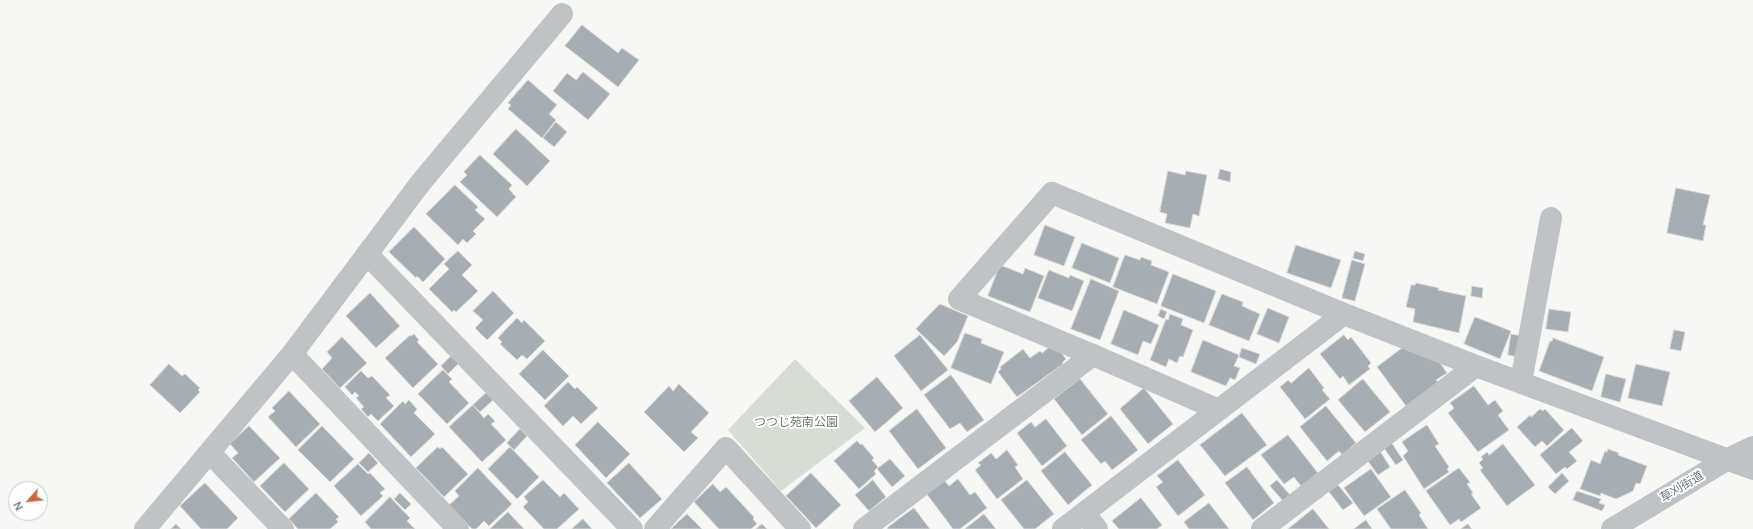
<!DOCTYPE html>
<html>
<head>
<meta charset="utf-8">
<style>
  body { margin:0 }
  #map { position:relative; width:1753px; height:529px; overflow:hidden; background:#f7f8f5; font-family:Manrope,sans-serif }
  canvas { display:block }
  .north { position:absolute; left:8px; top:481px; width:40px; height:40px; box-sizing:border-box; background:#fff; border:1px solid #c3c9cd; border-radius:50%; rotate:243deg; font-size:11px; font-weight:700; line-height:16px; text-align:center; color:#6a7783 }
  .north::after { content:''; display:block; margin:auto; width:14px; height:18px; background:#cf663e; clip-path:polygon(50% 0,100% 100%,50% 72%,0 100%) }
</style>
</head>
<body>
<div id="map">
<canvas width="1753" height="529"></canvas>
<div class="north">N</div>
</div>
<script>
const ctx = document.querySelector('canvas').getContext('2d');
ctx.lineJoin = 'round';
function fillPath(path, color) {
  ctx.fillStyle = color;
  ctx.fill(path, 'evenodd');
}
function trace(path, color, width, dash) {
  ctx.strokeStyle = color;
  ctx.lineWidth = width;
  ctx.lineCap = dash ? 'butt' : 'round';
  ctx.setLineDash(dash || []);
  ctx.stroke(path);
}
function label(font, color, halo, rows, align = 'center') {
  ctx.font = font + ' Manrope,"Noto Sans JP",sans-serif';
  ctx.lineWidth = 4;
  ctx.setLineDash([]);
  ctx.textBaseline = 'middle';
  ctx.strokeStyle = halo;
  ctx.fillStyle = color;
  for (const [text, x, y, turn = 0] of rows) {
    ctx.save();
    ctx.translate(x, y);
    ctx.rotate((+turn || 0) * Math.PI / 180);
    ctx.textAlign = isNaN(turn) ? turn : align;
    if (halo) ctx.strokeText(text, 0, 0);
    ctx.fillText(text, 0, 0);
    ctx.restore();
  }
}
const green = new Path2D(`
  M 795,359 L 865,428 L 781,491 L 728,430 Z`);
const building = new Path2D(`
  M 582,25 L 618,53 L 622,48 L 639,60 L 618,87 L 565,46 Z
  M 583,72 L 610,94 L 588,120 L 553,91 L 567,73 L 576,80 Z
  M 528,80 L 557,105 L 549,114 L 556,120 L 542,138 L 508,109 L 511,105 L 508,103 Z
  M 556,122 L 567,132 L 554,147 L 543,138 Z
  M 516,129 L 550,161 L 527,186 L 493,154 Z
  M 480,155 L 512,185 L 509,189 L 516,197 L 497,217 L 460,182 L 467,175 L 464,172 Z
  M 1220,169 L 1231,172 L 1230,182 L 1218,179 Z
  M 1168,171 L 1185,175 L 1186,171 L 1207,175 L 1199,216 L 1193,214 L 1190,228 L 1165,223 L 1167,214 L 1160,212 Z
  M 455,185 L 478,207 L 475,210 L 485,219 L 473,231 L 476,234 L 467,243 L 463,239 L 458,245 L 426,214 Z
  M 1676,188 L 1710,195 L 1703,225 L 1706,225 L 1703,241 L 1667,233 Z
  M 1045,225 L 1075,237 L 1064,266 L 1034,255 Z
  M 414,227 L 445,259 L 423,282 L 417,276 L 416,278 L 389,252 Z
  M 1082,243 L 1119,258 L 1110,283 L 1072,268 Z
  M 1296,245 L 1341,260 L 1331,288 L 1287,273 Z
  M 458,251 L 472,265 L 462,275 L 478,291 L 456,312 L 454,310 L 452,312 L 429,289 L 449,269 L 444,264 Z
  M 1355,251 L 1365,254 L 1363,261 L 1353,258 Z
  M 1125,255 L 1140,260 L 1141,257 L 1152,261 L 1151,265 L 1169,272 L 1157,304 L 1113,287 Z
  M 1352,260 L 1365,264 L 1355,301 L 1342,298 Z
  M 1000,265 L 1023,274 L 1025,268 L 1044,276 L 1030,312 L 988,296 Z
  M 1049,270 L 1069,278 L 1070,275 L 1084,281 L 1072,311 L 1038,298 Z
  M 1173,274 L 1216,291 L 1204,323 L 1161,306 Z
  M 1091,279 L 1119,291 L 1100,340 L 1071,329 Z
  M 1416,283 L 1439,288 L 1438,290 L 1466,296 L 1459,333 L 1413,322 L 1415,309 L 1406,307 L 1411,285 L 1415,285 Z
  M 1472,286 L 1483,288 L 1482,298 L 1471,296 Z
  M 493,291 L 514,313 L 487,340 L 475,328 L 483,320 L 473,311 Z
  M 370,293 L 400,326 L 376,348 L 346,316 Z
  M 1222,294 L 1243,302 L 1242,306 L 1260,314 L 1249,341 L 1209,325 Z
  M 940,304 L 968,316 L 957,342 L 944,356 L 916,329 Z
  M 1268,308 L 1289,317 L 1279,343 L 1257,334 Z
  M 1161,309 L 1167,312 L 1164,319 L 1158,316 Z
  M 1549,309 L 1571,312 L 1568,332 L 1546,329 Z
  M 1124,310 L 1159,325 L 1151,344 L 1143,341 L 1138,355 L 1111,344 Z
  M 1170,314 L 1183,319 L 1181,325 L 1193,330 L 1183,357 L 1180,356 L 1177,363 L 1169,359 L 1166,367 L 1150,360 L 1166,319 L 1168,320 Z
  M 1475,317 L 1511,331 L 1500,359 L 1464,344 Z
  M 517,318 L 522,323 L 524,320 L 545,341 L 527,359 L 522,355 L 517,360 L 500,344 L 502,342 L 498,338 Z
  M 1674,330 L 1685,332 L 1681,351 L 1670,349 Z
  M 965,333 L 982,339 L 981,343 L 1004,352 L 991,384 L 951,368 Z
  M 414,334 L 419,340 L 417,342 L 438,364 L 413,388 L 385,358 L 410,335 L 411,336 Z
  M 1511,334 L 1522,336 L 1518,357 L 1508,355 Z
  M 920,335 L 948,370 L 921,391 L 894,356 Z
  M 1344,335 L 1348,340 L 1351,337 L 1371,363 L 1368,366 L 1370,369 L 1349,385 L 1343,376 L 1340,379 L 1320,354 Z
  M 342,337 L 367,363 L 340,388 L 322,369 L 332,358 L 327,352 Z
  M 1553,338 L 1604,357 L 1592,391 L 1539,371 L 1550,341 L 1552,341 Z
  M 1203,340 L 1239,355 L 1234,366 L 1240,368 L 1235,380 L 1230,378 L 1226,386 L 1191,372 Z
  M 1054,343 L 1066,359 L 1062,363 L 1063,364 L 1017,397 L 998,372 L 1001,369 L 1000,367 L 1023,349 L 1030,358 L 1040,351 L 1042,353 Z
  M 1405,346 L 1440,363 L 1447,373 L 1436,380 L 1438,382 L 1406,406 L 1377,367 Z
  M 1242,348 L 1260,354 L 1256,364 L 1239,357 Z
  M 543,350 L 569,376 L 545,400 L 519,374 Z
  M 452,355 L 459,363 L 448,374 L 441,366 Z
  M 169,364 L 182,376 L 185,374 L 200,388 L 198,390 L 200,392 L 180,413 L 150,385 Z
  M 1636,364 L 1670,372 L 1662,406 L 1628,398 Z
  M 1309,368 L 1324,388 L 1322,390 L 1330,399 L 1305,419 L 1280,387 L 1288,380 L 1291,383 Z
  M 443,370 L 452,379 L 449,382 L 469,403 L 447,424 L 418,394 Z
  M 361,371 L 368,378 L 372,376 L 390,395 L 386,398 L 394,406 L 378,421 L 371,414 L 368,417 L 361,409 L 364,407 L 356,398 L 359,396 L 355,392 L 352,395 L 345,387 Z
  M 1606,374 L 1626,379 L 1620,402 L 1601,397 Z
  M 951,375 L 984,420 L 967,432 L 960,423 L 950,429 L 924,395 Z
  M 877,377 L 903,408 L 875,432 L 849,401 Z
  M 1080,379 L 1108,414 L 1082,435 L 1054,399 Z
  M 1363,379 L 1390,412 L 1365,432 L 1338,400 Z
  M 568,382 L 575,389 L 577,387 L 598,408 L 581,424 L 573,416 L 563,426 L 544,406 Z
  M 679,384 L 709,413 L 691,432 L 698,438 L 684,452 L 644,412 L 669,386 L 673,391 Z
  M 1474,386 L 1488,405 L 1495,400 L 1503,411 L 1498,415 L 1509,430 L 1478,452 L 1448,413 L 1454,408 L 1450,403 Z
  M 1144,388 L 1173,424 L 1148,444 L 1120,409 Z
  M 289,391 L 320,424 L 296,447 L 268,417 L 275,411 L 272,408 Z
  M 486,393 L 493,400 L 480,412 L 473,405 Z
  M 409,400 L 417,409 L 414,413 L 435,434 L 411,457 L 380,424 L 403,401 L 405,404 Z
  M 473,405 L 484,418 L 488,414 L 495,421 L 491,424 L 506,440 L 482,462 L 449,427 Z
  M 1326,406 L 1356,443 L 1342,455 L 1339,451 L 1327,461 L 1300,427 Z
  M 917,409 L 946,448 L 918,469 L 889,431 Z
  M 1540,409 L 1543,411 L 1545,409 L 1564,430 L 1547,446 L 1542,441 L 1535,447 L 1517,427 L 1530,415 L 1531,417 Z
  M 1242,413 L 1267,445 L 1225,476 L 1200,445 Z
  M 1111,416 L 1138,450 L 1112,470 L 1105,461 L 1101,464 L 1081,440 Z
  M 1046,419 L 1067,446 L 1042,466 L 1017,433 L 1031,422 L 1035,427 Z
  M 598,422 L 630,454 L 606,478 L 575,445 Z
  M 1427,425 L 1439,444 L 1435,446 L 1449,467 L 1447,469 L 1449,472 L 1424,489 L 1403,456 L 1408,451 L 1402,442 Z
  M 249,426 L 280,458 L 254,482 L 232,458 L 238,453 L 230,444 Z
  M 322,426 L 354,459 L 330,482 L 298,450 Z
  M 1572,428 L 1583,441 L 1569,452 L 1577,461 L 1567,469 L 1565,467 L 1556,474 L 1540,455 Z
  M 520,429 L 527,436 L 514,450 L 507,443 Z
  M 1288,435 L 1318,473 L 1301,486 L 1294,477 L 1284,484 L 1261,455 Z
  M 857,441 L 861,445 L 862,444 L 874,458 L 872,460 L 878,467 L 874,471 L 876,474 L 859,489 L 834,461 Z
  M 1391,442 L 1403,460 L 1396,465 L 1383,447 Z
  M 1503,444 L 1535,485 L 1507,506 L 1480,470 L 1483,468 L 1479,463 L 1483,459 L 1481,457 L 1487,452 L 1489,455 Z
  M 438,447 L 440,449 L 442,447 L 468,474 L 444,497 L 416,468 Z
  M 510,447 L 539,477 L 517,499 L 488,469 Z
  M 1608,449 L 1619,453 L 1618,455 L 1647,466 L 1640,484 L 1636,483 L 1633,491 L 1616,499 L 1601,493 L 1600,496 L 1580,489 L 1591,460 L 1600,464 L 1605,451 L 1607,452 Z
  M 1007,450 L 1018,465 L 1015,467 L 1023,479 L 997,499 L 975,470 L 981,465 L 978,463 L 991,453 L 996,459 Z
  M 1380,451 L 1390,467 L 1378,475 L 1367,460 Z
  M 1065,452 L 1092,485 L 1068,505 L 1041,471 Z
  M 369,453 L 378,463 L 368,472 L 359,463 Z
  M 890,459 L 905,476 L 892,487 L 877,469 Z
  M 1178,460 L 1205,495 L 1178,516 L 1156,487 L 1163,482 L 1157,476 Z
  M 284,463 L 309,489 L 285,512 L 260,486 Z
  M 629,463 L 662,499 L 640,518 L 607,483 Z
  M 358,464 L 368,474 L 370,473 L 385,489 L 380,493 L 383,496 L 361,516 L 334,486 Z
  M 1247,467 L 1274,503 L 1253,520 L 1225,483 Z
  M 478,468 L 512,504 L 489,526 L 484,521 L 476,529 L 472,529 L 449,505 L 459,496 L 455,491 Z
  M 1459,468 L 1470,482 L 1467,484 L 1473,493 L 1471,494 L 1481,508 L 1461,522 L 1459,519 L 1450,525 L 1426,491 Z
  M 1371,469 L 1391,497 L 1364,516 L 1344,488 Z
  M 811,473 L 841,505 L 816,528 L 786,496 Z
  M 1562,473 L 1569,481 L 1555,494 L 1548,487 Z
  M 958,479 L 970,495 L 975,492 L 987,508 L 960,529 L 953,529 L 926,493 L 944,480 L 949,486 Z
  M 543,480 L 560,497 L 564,493 L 579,509 L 557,529 L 544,529 L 523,507 L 528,502 L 524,497 Z
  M 873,480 L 886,497 L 869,511 L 855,495 Z
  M 1027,480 L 1054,514 L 1035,529 L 1024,529 L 1001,500 Z
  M 1277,480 L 1290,495 L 1283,501 L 1270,486 Z
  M 205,483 L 238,518 L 227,529 L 201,529 L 180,506 Z
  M 713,484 L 720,492 L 726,487 L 754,517 L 753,519 L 757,524 L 751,529 L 719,529 L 694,502 Z
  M 1338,485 L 1353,503 L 1343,510 L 1329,492 Z
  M 1405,490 L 1421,513 L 1419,515 L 1428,529 L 1391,529 L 1377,509 Z
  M 1577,491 L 1601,499 L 1599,503 L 1605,505 L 1602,511 L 1573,500 Z
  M 316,493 L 339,517 L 336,519 L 338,522 L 330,529 L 298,529 L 289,519 Z
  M 400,493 L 411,504 L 405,510 L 394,499 Z
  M 390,497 L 410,518 L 407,521 L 415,529 L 371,529 L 365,522 Z
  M 1141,498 L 1162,525 L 1157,529 L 1119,529 L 1112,521 Z
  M 1209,503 L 1229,529 L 1189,529 L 1184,522 Z
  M 914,508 L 930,529 L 888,529 L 887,528 Z
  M 1313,509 L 1329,529 L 1288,529 Z
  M 508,512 L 524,529 L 490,529 Z
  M 687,514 L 702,529 L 671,529 Z
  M 984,514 L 996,529 L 965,529 Z
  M 583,519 L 592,529 L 572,529 Z
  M 1366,520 L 1372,529 L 1354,529 Z
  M 176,524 L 181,529 L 171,529 Z
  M 762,524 L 767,529 L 756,529 Z
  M 1468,524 L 1472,529 L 1461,529 Z`);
const minor = new Path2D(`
  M 367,254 L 632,529
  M 292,354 L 458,529
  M 1521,382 L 1551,218
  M 1219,410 L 1093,355 L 959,299 L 1052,193 L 1344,314 L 1476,366 L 1753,469
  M 210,453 L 283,529
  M 1084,513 L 1097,529
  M 145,529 L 292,354 L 422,181 L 562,14
  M 655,529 L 726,448 L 800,529
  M 864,529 L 1093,355
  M 1063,529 L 1344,314
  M 1262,529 L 1476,366
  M 1612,529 L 1728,459 L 1753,447`);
const parkNames = [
  ["つつじ苑南公園",796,423]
];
const streetNames = [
  ["草刈街道",1682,487,-31]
];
fillPath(green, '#d7dcd5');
fillPath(building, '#a6adb3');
trace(building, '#d9d9d8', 1);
trace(minor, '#bfc3c6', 22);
label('12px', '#6b7b68', '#fff', parkNames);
label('12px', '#6a7783', '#fff', streetNames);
</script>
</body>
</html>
